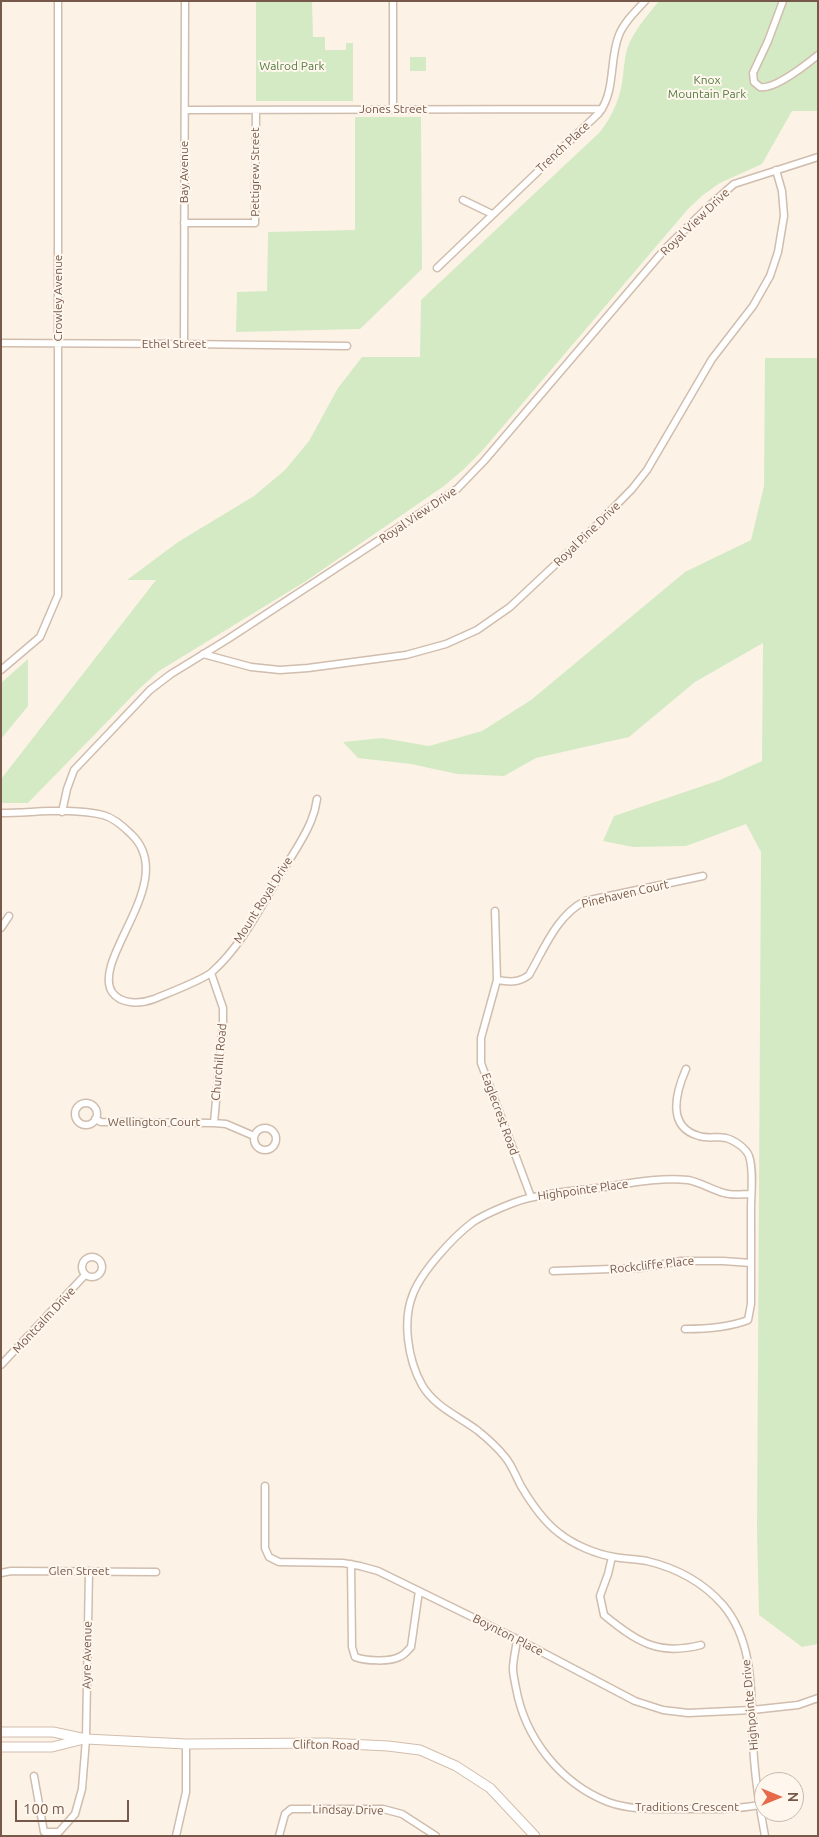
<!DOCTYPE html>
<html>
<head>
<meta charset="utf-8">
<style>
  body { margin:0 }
  #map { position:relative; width:819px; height:1837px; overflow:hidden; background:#fcf3e6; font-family:Ubuntu,sans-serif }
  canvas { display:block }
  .frame { position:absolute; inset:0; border:2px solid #76594a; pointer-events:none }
  .north { position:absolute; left:754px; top:1772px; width:50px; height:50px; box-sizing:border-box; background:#fff7ed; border:1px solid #c8b8ac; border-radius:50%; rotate:90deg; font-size:14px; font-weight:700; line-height:20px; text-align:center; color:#76594a }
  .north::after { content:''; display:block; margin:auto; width:18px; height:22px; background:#e66b4b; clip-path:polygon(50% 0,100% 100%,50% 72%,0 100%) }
  .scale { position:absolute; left:15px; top:1800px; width:114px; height:22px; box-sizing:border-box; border:2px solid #76594a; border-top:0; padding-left:6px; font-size:15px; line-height:18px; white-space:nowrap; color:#76594a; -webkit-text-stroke:4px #fff7ed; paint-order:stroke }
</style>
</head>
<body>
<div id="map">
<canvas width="819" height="1837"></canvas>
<div class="frame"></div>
<div class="north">N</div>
<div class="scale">100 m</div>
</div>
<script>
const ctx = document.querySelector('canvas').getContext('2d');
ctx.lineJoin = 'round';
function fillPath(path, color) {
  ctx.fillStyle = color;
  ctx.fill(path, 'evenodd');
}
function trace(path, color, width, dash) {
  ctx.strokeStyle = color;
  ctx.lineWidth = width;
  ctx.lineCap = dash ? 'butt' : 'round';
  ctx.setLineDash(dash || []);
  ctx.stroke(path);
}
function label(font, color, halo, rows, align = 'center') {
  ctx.font = font + ' Ubuntu,sans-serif';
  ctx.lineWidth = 4;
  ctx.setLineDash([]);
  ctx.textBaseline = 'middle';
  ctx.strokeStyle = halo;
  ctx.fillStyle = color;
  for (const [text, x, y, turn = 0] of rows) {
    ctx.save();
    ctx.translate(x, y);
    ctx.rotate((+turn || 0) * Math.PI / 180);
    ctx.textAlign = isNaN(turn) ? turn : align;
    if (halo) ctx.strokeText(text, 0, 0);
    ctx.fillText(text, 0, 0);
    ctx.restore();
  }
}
const green = new Path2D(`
  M 256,1 L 312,1 L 313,37 L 325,37 L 325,50 L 346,50 L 346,43 L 353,43 L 353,101 L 256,101 Z
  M 659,1 L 818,1 L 818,111 L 792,111 L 762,164 L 720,183 L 703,195 L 688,209 L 482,451 L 464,469 L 444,486 L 306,581 L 159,671 L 139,689 L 28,803 L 1,803 L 1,779 L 156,580 L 127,580 L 178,542 L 254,496 L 285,470 L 309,441 L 338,388 L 362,357 L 420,357 L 421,300 L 600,132 C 611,118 619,101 622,83 C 624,72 624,60 627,49 C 634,30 647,16 659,1 Z
  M 410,57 L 426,57 L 426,71 L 410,71 Z
  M 355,117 L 421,117 L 422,269 L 360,329 L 236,332 L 237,292 L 267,291 L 268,232 L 355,230 Z
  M 765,358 L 818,358 L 818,1644 L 802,1647 L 759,1615 L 757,1529 L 761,852 L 746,824 L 686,846 L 633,847 L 603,841 L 614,816 L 720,780 L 762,761 L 763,643 L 695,682 L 629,737 L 536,758 L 504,776 L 457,774 L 411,764 L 358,758 L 343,742 L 382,738 L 429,746 L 482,731 L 531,700 L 685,572 L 751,540 L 764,486 Z
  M 28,659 L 28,706 L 1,739 L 1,683 Z`);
const street = new Path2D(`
  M 393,1 L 393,109
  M 783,1 L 768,41 L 753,73 L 754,82 L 760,87 C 774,90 807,64 818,55
  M 185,110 L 602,109
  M 463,200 L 492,214
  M 184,223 L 255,223 L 256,110
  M 437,268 L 599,113 C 616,91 609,59 619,35 C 624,22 636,11 645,1
  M 1,343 L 184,344 L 347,346
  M 184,344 L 185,1
  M 203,654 L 251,667 L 280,670 L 308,668 L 406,655 L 446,644 L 477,630 L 510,607 L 589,533 L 632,489 L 647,470 L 712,359 L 753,306 L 770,276 L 778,252 L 784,216 L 782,191 L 776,170
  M 1,670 L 40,637 L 58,595 L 58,1
  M 62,812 L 67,789 L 74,770 L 150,690 L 171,674 L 228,639 L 457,489 L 484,461 L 665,249 L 709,206 L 734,184 L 818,157
  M 1,813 C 34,813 71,807 103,815 C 114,818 123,826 131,834 C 180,880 91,958 112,992 C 121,1005 141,1004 154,999 C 166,994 203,980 212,972 C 240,947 258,912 277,880 C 288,861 303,841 311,821 C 314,814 316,806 317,799
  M 495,911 L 497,980 L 481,1038 L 481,1063 L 531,1197
  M 1,928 L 9,916
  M 211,973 L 223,1008 L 223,1023 L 214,1123
  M 497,980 C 509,982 519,983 529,975 C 544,949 557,915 585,901 L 703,876
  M75 1114a11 11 0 1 1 22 0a11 11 0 1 1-22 0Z
  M 95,1119 L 101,1122 L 214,1123 L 226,1124 L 254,1136
  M254 1139a11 11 0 1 1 22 0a11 11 0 1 1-22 0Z
  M 751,1194 C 742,1194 733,1196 724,1193 C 712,1190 700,1182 688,1180 C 661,1177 631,1183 605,1187 C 581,1190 557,1192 534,1197 C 519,1199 485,1214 473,1222 C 453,1237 422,1271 413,1294 C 402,1321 408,1360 422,1385 C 434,1406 458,1416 477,1430 C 487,1438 497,1447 505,1457 C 512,1465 516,1477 521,1486 C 531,1503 543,1521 559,1533 C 574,1545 596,1554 614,1557 C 625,1559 637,1559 647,1561 C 676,1568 703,1582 723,1605 C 758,1646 750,1708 754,1759 C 756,1785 760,1810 765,1836
  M82 1267a10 10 0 1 1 20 0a10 10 0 1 1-20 0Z
  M 553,1271 L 640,1268 L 681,1261 L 723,1261 L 751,1263
  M 685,1329 C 706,1329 728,1328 748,1320 L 751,1304 C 751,1273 751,1241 751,1209 C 751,1194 754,1170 749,1156 C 746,1148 734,1140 726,1138 C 717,1136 708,1139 699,1136 C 666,1127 676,1092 686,1069
  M 1,1365 L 85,1275
  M 265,1486 L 265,1548 L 269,1557 L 279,1562 L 343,1563 L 360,1566 L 378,1571 L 517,1639 L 635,1701 L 663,1710 L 688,1713 L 752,1710 L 798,1705 L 818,1698
  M 612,1557 L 608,1574 L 600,1596 L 604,1615 C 637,1642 658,1656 701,1645
  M 351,1564 L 352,1647 L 355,1657 C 365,1661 390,1662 399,1657 C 405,1655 407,1651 411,1647 L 419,1591
  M 1,1573 L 11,1571 L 156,1572
  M 517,1639 C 516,1649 513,1659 513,1669 C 513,1675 515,1682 516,1688 C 525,1738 560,1783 608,1802 C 630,1810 653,1809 676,1809 C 704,1809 732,1810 760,1805
  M 34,1776 L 44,1832 L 59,1832 L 75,1814 L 82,1789 L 86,1739 L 89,1571
  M 176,1836 L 186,1792 L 186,1744
  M 279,1836 L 285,1814 L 291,1809 L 383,1809 L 402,1814 L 436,1836`);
const secondary = new Path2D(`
  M 1,1732 L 53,1732 L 86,1739 L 186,1744 L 327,1743 L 388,1746 L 420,1750 L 456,1766 L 490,1788 L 535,1836
  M 1,1747 L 52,1747 L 84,1739`);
const parkNames = [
  ["Walrod Park",292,66],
  ["Knox",707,80],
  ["Mountain Park",707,94]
];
const streetNames = [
  ["Jones Street",393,109],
  ["Trench Place",563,147,-43],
  ["Bay Avenue",184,172,-90],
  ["Pettigrew Street",255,172,-90],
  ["Royal View Drive",695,222,-44],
  ["Crowley Avenue",58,298,-90],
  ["Ethel Street",174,344],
  ["Royal View Drive",418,515,-34],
  ["Royal Pine Drive",587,534,-44],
  ["Pinehaven Court",625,894,-13],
  ["Mount Royal Drive",263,900,-58],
  ["Churchill Road",219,1062,-85],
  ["Eaglecrest Road",500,1114,70],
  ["Wellington Court",154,1122],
  ["Highpointe Place",583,1190,-8],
  ["Rockcliffe Place",652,1265,-6],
  ["Montcalm Drive",44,1320,-47],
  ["Glen Street",79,1571],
  ["Boynton Place",508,1635,27],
  ["Ayre Avenue",87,1655,-89],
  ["Highpointe Drive",750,1705,-95],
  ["Clifton Road",326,1745,1],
  ["Traditions Crescent",687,1807],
  ["Lindsay Drive",348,1810,1]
];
fillPath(green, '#d4eac4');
trace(street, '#d0bdae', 9);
trace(secondary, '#d3bdac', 11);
trace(street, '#fff', 6);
trace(secondary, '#fff', 9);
label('12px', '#547c42', '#fff7ed', parkNames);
label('12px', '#76594a', '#fff7ed', streetNames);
</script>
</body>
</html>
